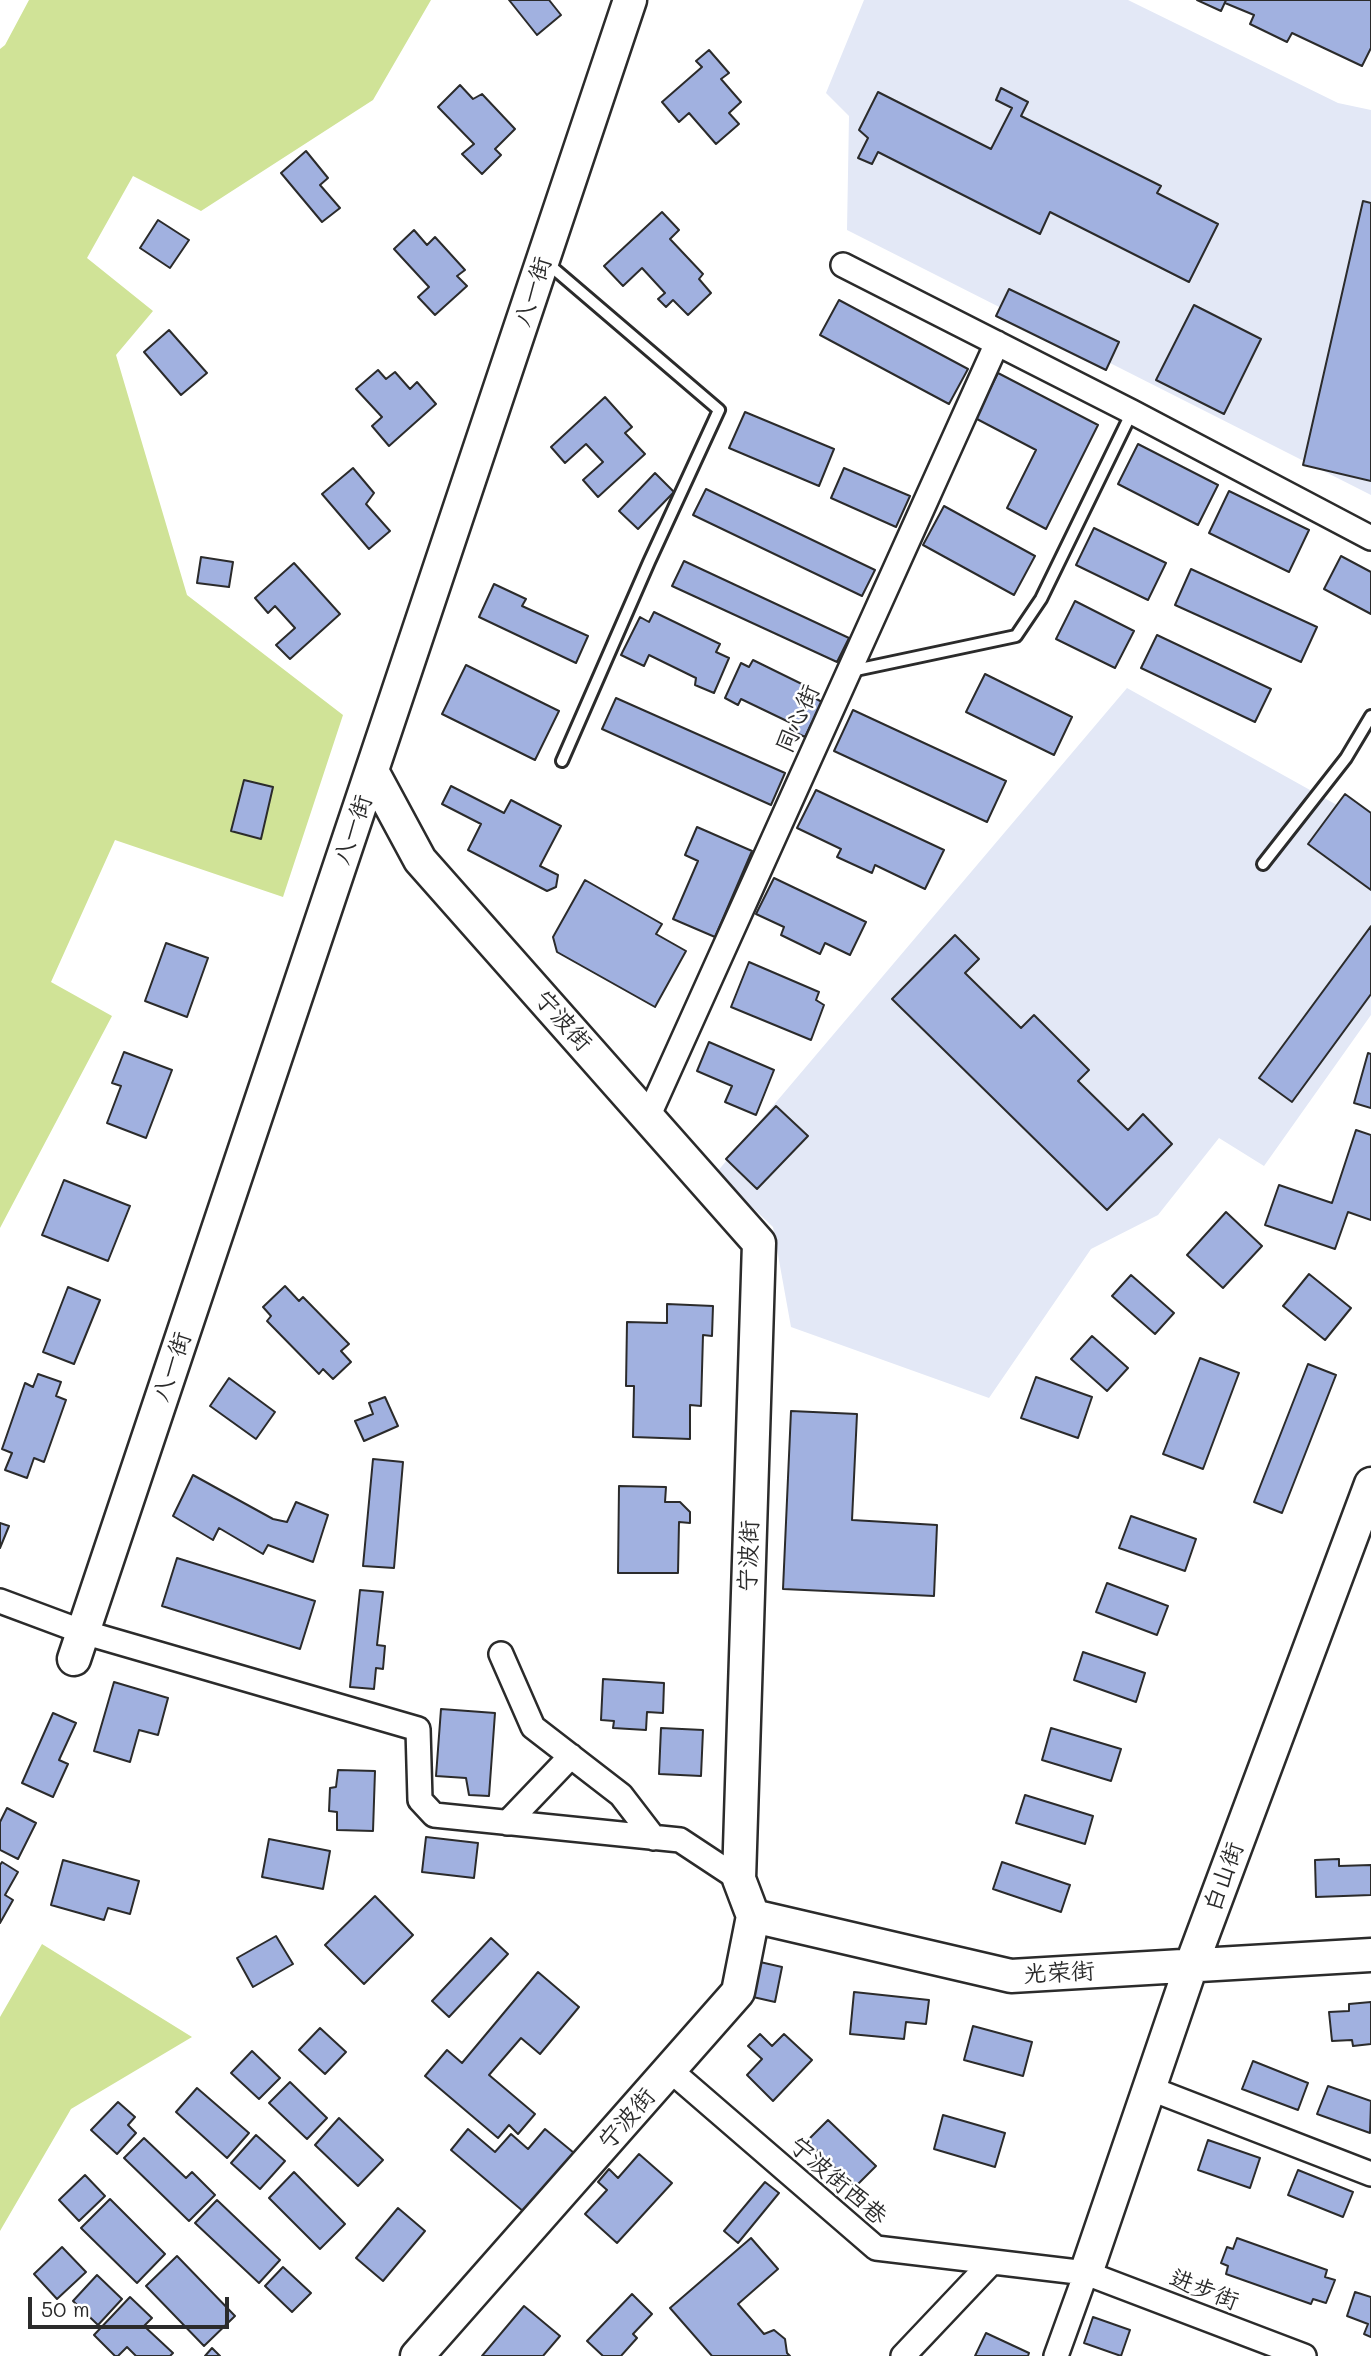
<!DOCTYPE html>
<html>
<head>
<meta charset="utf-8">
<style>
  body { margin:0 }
  #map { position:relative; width:1371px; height:2356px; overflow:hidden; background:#fff; font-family:Mali,sans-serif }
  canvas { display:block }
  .scale { position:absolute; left:28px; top:2297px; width:201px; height:32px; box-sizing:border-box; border:4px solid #2b2b2b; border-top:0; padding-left:9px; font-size:21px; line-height:24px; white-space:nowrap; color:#2b2b2b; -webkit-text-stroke:5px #fff; paint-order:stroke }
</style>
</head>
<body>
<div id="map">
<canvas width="1371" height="2356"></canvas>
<div class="scale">50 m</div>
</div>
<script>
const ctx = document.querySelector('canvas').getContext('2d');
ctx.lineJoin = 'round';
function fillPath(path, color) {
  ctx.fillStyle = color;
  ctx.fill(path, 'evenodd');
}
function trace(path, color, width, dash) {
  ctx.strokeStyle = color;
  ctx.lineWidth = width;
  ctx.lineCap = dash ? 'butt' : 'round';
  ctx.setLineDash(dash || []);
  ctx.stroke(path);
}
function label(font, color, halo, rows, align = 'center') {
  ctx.font = font + ' Mali,"LXGW WenKai TC",sans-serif';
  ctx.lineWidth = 5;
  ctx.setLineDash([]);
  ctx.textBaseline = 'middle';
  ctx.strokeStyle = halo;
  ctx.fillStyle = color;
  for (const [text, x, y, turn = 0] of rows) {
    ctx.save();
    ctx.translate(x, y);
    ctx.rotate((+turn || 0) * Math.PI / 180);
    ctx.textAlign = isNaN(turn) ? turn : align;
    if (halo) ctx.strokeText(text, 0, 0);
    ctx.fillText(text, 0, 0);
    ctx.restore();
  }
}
const built = new Path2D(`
  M 864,0 L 1128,0 L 1338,103 L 1371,110 L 1371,495 L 847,230 L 849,116 L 826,93 Z
  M 1127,688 L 1371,824 L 1371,1015 L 1264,1166 L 1219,1138 L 1158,1215 L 1091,1249 L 989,1398 L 791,1327 L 773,1227 L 716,1173 Z`);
const green = new Path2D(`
  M 29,0 L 431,0 L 373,100 L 201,211 L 133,176 L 87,258 L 153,311 L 116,355 L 187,595 L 343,715 L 283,897 L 115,840 L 51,982 L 112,1016 L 0,1228 L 0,49 L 5,45 Z
  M 42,1944 L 192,2037 L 71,2109 L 0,2231 L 0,2017 Z`);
const building = new Path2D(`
  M 509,0 L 549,0 L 561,15 L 537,35 Z
  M 1197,0 L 1226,0 L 1221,11 Z
  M 1226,0 L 1371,0 L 1371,48 L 1362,66 L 1292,33 L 1287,42 L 1250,24 L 1254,15 L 1225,3 Z
  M 709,50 L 729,73 L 721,79 L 741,102 L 729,113 L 739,124 L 716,144 L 689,113 L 679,122 L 662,102 L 702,67 L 696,61 Z
  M 460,85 L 473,99 L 482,94 L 515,129 L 495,149 L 501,155 L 482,174 L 462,154 L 474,144 L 438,107 Z
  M 1001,88 L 1028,102 L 1021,116 L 1161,186 L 1157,193 L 1218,224 L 1189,282 L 1050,212 L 1040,234 L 878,152 L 872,164 L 858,158 L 868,138 L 859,130 L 878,92 L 991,149 L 1012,108 L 996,100 Z
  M 306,151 L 328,178 L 320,185 L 340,208 L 322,222 L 281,173 Z
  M 1363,201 L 1371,203 L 1371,481 L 1303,465 Z
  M 662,212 L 679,230 L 670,239 L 703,274 L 699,279 L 711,293 L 688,315 L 673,300 L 666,307 L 658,299 L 665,293 L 642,268 L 623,286 L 604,266 Z
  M 158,220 L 189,240 L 170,268 L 140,248 Z
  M 414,230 L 427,245 L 435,237 L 465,270 L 457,276 L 467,286 L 435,315 L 418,297 L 429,287 L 394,249 Z
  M 1009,289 L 1119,342 L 1106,370 L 996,316 Z
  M 839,300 L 968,369 L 949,404 L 820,335 Z
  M 1194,305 L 1261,339 L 1224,414 L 1156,380 Z
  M 169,330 L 207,373 L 181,395 L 144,352 Z
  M 378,370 L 386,379 L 395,372 L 410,389 L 417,382 L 436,404 L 389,446 L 372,426 L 382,417 L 356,389 Z
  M 998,373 L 1098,425 L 1046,529 L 1007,508 L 1036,450 L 975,418 Z
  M 605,397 L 632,427 L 625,433 L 645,454 L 598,497 L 583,480 L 603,462 L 586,444 L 565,463 L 551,447 Z
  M 745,412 L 834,449 L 819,486 L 729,448 Z
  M 1138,444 L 1218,485 L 1198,525 L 1118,484 Z
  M 353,468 L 374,493 L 366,504 L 390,531 L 369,549 L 322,494 Z
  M 844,468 L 910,496 L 896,527 L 831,498 Z
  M 655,473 L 674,492 L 638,529 L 619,511 Z
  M 706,489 L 875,570 L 862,596 L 693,515 Z
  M 1229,491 L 1309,530 L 1289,572 L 1209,533 Z
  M 944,506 L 1035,556 L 1014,595 L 923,545 Z
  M 1094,528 L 1166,563 L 1148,600 L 1076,565 Z
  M 1341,556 L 1371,572 L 1371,614 L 1324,589 Z
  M 201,557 L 233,562 L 229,587 L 197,583 Z
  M 684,561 L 849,638 L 837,662 L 672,586 Z
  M 294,563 L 340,614 L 290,659 L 276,645 L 295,628 L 275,606 L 268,613 L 255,598 Z
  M 1191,569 L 1317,627 L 1301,662 L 1175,605 Z
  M 494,584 L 526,599 L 522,606 L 588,636 L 576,663 L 479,617 Z
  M 1075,601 L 1134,631 L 1115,668 L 1056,639 Z
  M 654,612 L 720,644 L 716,652 L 729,658 L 714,693 L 695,685 L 696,678 L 649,655 L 644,666 L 621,655 L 640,617 L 649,622 Z
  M 1157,635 L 1271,689 L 1255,722 L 1141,668 Z
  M 753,660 L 814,690 L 811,696 L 822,702 L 805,737 L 790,730 L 791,723 L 741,699 L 738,705 L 725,698 L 741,663 L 749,667 Z
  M 466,665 L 559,711 L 535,760 L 442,714 Z
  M 985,674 L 1072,717 L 1054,755 L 966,712 Z
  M 616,698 L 785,773 L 771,805 L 602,729 Z
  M 853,710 L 1006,781 L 987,822 L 834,751 Z
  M 244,780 L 273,787 L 261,839 L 231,831 Z
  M 451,786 L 504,813 L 511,800 L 561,826 L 540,866 L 558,875 L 556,887 L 547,891 L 468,850 L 481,824 L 442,804 Z
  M 816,790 L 944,850 L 925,889 L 875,865 L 872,873 L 837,857 L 841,849 L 797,828 Z
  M 1345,794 L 1371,813 L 1371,890 L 1308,844 Z
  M 697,827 L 752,851 L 715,937 L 673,919 L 698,861 L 685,855 Z
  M 774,878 L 866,922 L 850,955 L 825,943 L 820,954 L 781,935 L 784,927 L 756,914 Z
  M 585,880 L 662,924 L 656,934 L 686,951 L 655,1007 L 557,952 L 553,937 Z
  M 1371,926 L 1371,994 L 1292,1102 L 1259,1078 Z
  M 955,935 L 979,959 L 965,973 L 1021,1028 L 1034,1015 L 1089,1070 L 1078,1081 L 1128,1130 L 1143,1114 L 1172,1144 L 1107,1210 L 892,999 Z
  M 166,943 L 208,958 L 187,1017 L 145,1001 Z
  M 749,962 L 819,992 L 816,1000 L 824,1005 L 811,1040 L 731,1007 Z
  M 709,1042 L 774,1070 L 756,1115 L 725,1102 L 732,1086 L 697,1071 Z
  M 124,1052 L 172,1070 L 146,1138 L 107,1123 L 121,1086 L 112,1083 Z
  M 1368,1053 L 1371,1054 L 1371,1108 L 1354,1103 Z
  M 776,1106 L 808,1136 L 757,1189 L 726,1159 Z
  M 1356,1130 L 1371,1135 L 1371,1220 L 1348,1212 L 1335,1249 L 1265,1225 L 1279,1185 L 1332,1203 Z
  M 64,1180 L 130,1206 L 108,1261 L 42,1235 Z
  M 1226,1212 L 1262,1246 L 1223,1288 L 1187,1255 Z
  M 1309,1274 L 1351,1308 L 1325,1340 L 1283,1306 Z
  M 1131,1275 L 1174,1313 L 1155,1334 L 1112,1296 Z
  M 285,1286 L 299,1301 L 303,1297 L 349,1344 L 341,1351 L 351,1362 L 333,1379 L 323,1369 L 319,1374 L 267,1321 L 271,1316 L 263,1307 Z
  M 68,1287 L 100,1300 L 74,1364 L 43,1352 Z
  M 667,1304 L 713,1306 L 712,1336 L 703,1335 L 701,1406 L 690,1405 L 690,1439 L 633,1437 L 634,1386 L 626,1386 L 627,1322 L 667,1323 Z
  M 1092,1336 L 1128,1368 L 1107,1391 L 1071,1359 Z
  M 1200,1358 L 1239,1373 L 1203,1469 L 1163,1454 Z
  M 1308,1364 L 1336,1375 L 1282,1513 L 1254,1502 Z
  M 38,1374 L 61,1382 L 56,1396 L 66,1400 L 44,1462 L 34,1458 L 27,1478 L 5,1470 L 12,1453 L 2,1449 L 25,1383 L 33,1387 Z
  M 1036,1377 L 1092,1397 L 1078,1438 L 1021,1418 Z
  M 229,1378 L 275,1412 L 256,1439 L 210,1406 Z
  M 385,1397 L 398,1426 L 364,1441 L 355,1421 L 373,1414 L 369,1403 Z
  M 791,1411 L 857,1414 L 852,1520 L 937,1525 L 934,1596 L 783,1589 Z
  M 373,1459 L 403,1462 L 394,1568 L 363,1566 Z
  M 193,1475 L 273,1519 L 287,1522 L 296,1502 L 328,1515 L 313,1562 L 268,1545 L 263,1554 L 219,1528 L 213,1540 L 173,1516 Z
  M 619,1486 L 666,1487 L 665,1502 L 680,1502 L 690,1512 L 690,1523 L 679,1522 L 678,1573 L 618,1573 Z
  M 1131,1516 L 1196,1539 L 1185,1571 L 1119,1548 Z
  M 0,1523 L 9,1526 L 0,1548 Z
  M 177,1558 L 315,1601 L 300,1649 L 162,1606 Z
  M 1107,1583 L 1168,1606 L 1157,1635 L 1096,1612 Z
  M 360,1590 L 383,1592 L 377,1645 L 385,1646 L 383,1669 L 376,1668 L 374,1689 L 350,1687 Z
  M 1083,1652 L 1145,1673 L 1136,1702 L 1074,1680 Z
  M 603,1679 L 664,1683 L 663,1713 L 647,1712 L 646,1730 L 613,1728 L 614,1721 L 601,1720 Z
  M 114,1682 L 168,1698 L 158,1735 L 139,1730 L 130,1762 L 94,1751 Z
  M 441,1709 L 495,1713 L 489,1796 L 469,1795 L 466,1778 L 436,1776 Z
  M 53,1713 L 76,1723 L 59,1760 L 68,1764 L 53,1797 L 22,1783 Z
  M 661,1728 L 703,1730 L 701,1776 L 659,1774 Z
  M 1051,1728 L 1121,1749 L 1111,1781 L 1042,1760 Z
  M 338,1770 L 375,1771 L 373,1831 L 337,1830 L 337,1812 L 329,1811 L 330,1788 L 336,1787 Z
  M 1025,1795 L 1093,1816 L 1085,1844 L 1016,1823 Z
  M 7,1808 L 36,1823 L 18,1859 L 0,1850 L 0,1822 Z
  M 426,1837 L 478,1843 L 474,1878 L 422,1872 Z
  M 269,1839 L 330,1851 L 323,1889 L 262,1877 Z
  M 1339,1859 L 1339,1866 L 1371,1865 L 1371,1895 L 1316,1897 L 1315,1860 Z
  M 63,1860 L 139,1881 L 130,1914 L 108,1908 L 104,1920 L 51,1905 Z
  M 2,1862 L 18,1872 L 5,1895 L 13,1900 L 0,1923 L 0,1865 Z
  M 1002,1862 L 1070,1885 L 1061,1912 L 993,1889 Z
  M 375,1896 L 413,1935 L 364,1984 L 325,1945 Z
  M 276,1936 L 293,1964 L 253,1987 L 237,1958 Z
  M 491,1938 L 508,1954 L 449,2017 L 432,2001 Z
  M 760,1962 L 782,1967 L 775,2002 L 753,1997 Z
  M 538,1972 L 579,2007 L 540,2054 L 521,2038 L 489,2075 L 535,2114 L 518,2134 L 509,2125 L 498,2138 L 425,2076 L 447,2050 L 462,2063 Z
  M 854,1992 L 929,2000 L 926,2024 L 906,2022 L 904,2039 L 850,2034 Z
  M 1371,2002 L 1371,2044 L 1353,2046 L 1352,2040 L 1332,2041 L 1329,2012 L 1349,2011 L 1349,2004 Z
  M 973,2026 L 1032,2042 L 1023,2076 L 964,2060 Z
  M 320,2028 L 346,2052 L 325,2074 L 299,2050 Z
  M 760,2034 L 772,2046 L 784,2034 L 812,2060 L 773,2101 L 747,2075 L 762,2059 L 748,2046 Z
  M 252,2051 L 280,2078 L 259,2099 L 231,2073 Z
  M 1253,2061 L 1308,2083 L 1298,2110 L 1242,2089 Z
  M 290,2082 L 327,2118 L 307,2139 L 269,2103 Z
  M 1328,2086 L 1371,2101 L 1370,2133 L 1317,2114 Z
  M 197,2088 L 249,2133 L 227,2158 L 176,2112 Z
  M 118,2102 L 135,2117 L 128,2125 L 136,2133 L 117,2154 L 91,2130 Z
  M 943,2115 L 1005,2133 L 995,2167 L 934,2149 Z
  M 339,2118 L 383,2160 L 358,2186 L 315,2145 Z
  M 828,2120 L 876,2166 L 855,2187 L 807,2141 Z
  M 468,2129 L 495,2152 L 511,2134 L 528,2149 L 545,2129 L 574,2153 L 524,2212 L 451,2150 Z
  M 256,2135 L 285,2161 L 260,2189 L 231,2163 Z
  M 144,2138 L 186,2178 L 192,2172 L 215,2195 L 189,2221 L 124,2158 Z
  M 1208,2140 L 1260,2158 L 1250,2188 L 1198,2170 Z
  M 639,2154 L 672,2183 L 617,2243 L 585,2214 L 607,2190 L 598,2182 L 609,2169 L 618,2178 Z
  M 1298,2170 L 1353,2192 L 1343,2217 L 1288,2195 Z
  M 294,2172 L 345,2224 L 320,2249 L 269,2198 Z
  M 85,2175 L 105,2196 L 79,2221 L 59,2200 Z
  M 765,2182 L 779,2193 L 738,2243 L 724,2231 Z
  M 110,2199 L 165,2254 L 137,2283 L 81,2228 Z
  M 217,2200 L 280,2260 L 259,2283 L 195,2223 Z
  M 398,2208 L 425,2231 L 383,2281 L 356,2258 Z
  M 751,2238 L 778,2269 L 738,2304 L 764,2334 L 774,2330 L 785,2339 L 787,2353 L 790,2356 L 712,2356 L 670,2308 Z
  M 1237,2238 L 1327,2270 L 1325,2277 L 1335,2280 L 1326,2303 L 1313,2299 L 1311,2304 L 1226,2274 L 1228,2266 L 1221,2263 L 1227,2247 L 1233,2249 Z
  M 62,2247 L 86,2272 L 57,2299 L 34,2274 Z
  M 177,2256 L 235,2316 L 204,2346 L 146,2286 Z
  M 283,2267 L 311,2293 L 292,2312 L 265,2286 Z
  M 97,2275 L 122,2299 L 98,2325 L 73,2301 Z
  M 1355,2292 L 1371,2297 L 1371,2337 L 1364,2334 L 1368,2324 L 1347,2316 Z
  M 632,2294 L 652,2314 L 633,2334 L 637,2338 L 621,2356 L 603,2356 L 587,2341 Z
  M 130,2297 L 152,2318 L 144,2326 L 173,2353 L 170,2356 L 136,2356 L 127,2347 L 118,2356 L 115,2356 L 94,2335 Z
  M 524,2306 L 560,2336 L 543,2356 L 482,2356 Z
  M 1093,2317 L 1130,2330 L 1121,2356 L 1084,2343 Z
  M 986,2333 L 1029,2353 L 1028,2356 L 975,2356 Z
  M 212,2348 L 220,2356 L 205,2356 Z`);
const lane = new Path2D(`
  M 546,262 L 719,410 L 649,562 L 562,761
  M 851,671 L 1016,636 L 1041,599 L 1132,412
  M 1263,864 L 1346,758 L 1371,716`);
const street = new Path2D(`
  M 843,265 L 1132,412 L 1371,538
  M 648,1117 L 997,343
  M 0,1601 L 83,1632 L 418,1729 L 420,1800 L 434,1815 L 680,1840 L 739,1879
  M 501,1654 L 533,1727 L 621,1795 L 654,1838
  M 507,1823 L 571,1756
  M 670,2070 L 876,2248 L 1086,2273 L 1304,2356
  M 1149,2088 L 1371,2174
  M 903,2356 L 991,2263
  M 1056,2356 L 1086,2273`);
const secondary = new Path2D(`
  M 372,771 L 420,860 L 759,1243 L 739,1879 L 753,1916 L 738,1992 L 417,2356
  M 74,1659 L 630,0
  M 753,1916 L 1011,1976 L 1371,1955
  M 1086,2273 L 1191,1966 L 1371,1484`);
const streetNames = [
  ["八一街",533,292,-72],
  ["同心街",798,719,-66],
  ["八一街",353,830,-71],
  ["宁波街",563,1021,48],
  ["八一街",172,1367,-71],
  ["宁波街",749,1556,-88],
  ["白山街",1224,1877,-70],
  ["光荣街",1059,1973,-3],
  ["宁波街",627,2119,-49],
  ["宁波街西巷",838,2181,41],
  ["进步街",1204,2290,21]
];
fillPath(built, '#e3e8f6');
fillPath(green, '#d0e397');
fillPath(building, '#a1b1e0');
trace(building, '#2b2b2b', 2);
trace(lane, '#2b2b2b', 16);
trace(street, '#2b2b2b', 28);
trace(secondary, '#2b2b2b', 37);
trace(lane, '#fff', 10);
trace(street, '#fff', 23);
trace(secondary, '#fff', 32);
label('24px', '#2b2b2b', '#fff', streetNames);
</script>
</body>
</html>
